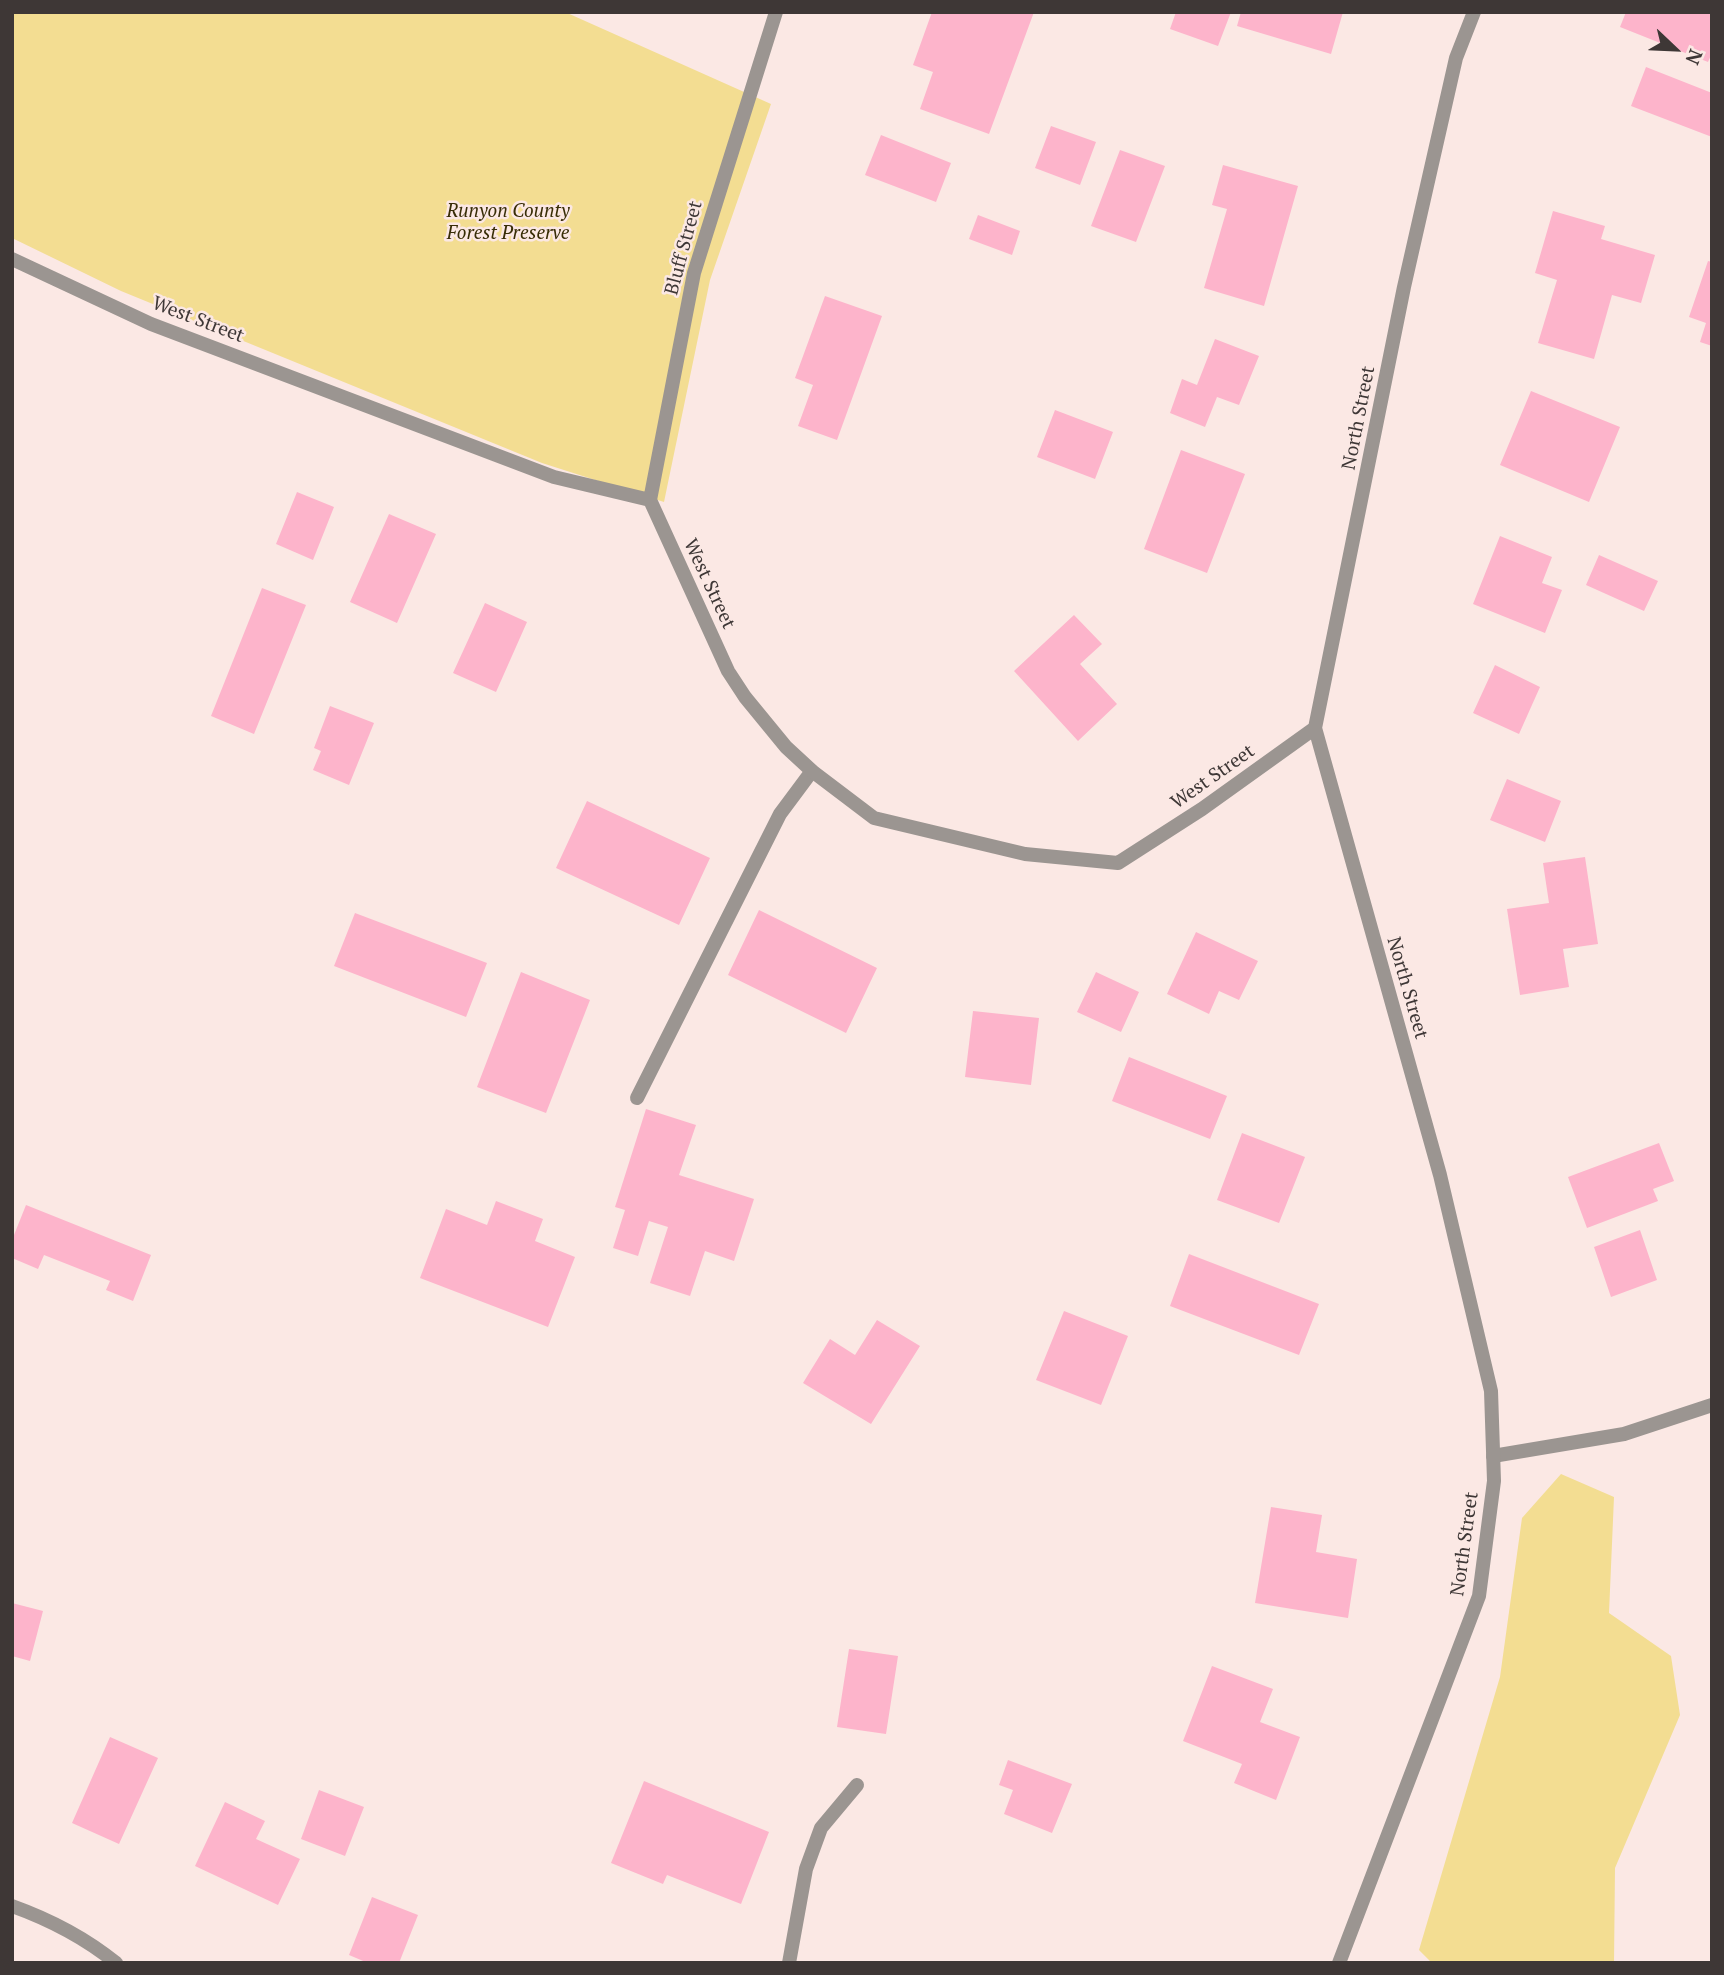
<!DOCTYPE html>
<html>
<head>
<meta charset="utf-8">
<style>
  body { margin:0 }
  #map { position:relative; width:1724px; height:1975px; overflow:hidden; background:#fbe8e4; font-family:"PT Serif",serif }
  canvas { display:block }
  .frame { position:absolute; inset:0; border:14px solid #3e3736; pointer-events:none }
  .north { position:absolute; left:1640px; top:14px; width:70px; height:70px; -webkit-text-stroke:5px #fbe8e4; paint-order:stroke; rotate:113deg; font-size:19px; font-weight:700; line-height:28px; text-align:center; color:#3e3736 }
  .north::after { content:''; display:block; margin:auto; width:24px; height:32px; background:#3e3736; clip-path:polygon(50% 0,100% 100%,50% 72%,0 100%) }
</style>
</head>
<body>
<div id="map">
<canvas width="1724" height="1975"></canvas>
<div class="frame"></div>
<div class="north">N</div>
</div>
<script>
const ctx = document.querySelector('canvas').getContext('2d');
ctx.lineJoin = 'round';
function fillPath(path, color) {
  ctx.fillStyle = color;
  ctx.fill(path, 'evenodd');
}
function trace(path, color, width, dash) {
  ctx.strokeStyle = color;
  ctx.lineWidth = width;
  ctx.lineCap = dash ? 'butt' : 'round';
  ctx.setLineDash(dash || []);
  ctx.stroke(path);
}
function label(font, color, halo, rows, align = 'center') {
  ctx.font = font + ' "PT Serif",serif';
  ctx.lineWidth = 5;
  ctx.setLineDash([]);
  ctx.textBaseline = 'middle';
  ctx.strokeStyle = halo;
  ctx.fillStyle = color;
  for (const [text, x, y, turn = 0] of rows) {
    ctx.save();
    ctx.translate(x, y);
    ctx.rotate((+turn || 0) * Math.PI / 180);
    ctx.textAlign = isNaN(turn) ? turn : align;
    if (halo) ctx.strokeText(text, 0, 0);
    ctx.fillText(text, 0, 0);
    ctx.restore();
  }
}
const green = new Path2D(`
  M 12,12 L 565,12 L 771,104 L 710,280 L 664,502 L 542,463 L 121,291 L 12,238 Z
  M 1561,1474 L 1614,1497 L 1609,1613 L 1671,1656 L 1680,1715 L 1615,1868 L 1614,1963 L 1432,1963 L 1419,1950 L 1500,1677 L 1522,1518 Z`);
const building = new Path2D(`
  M 932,12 L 1034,12 L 989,134 L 920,109 L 933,72 L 913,65 Z
  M 1176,12 L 1231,12 L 1218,46 L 1170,29 Z
  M 1241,12 L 1343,12 L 1331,54 L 1237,26 Z
  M 1626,12 L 1712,12 L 1712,53 L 1708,62 L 1620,27 Z
  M 1646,67 L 1712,93 L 1712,137 L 1631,106 Z
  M 1051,126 L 1096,142 L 1080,185 L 1035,168 Z
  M 881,135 L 951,163 L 936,202 L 865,175 Z
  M 1120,150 L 1165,166 L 1136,242 L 1091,226 Z
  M 1223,165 L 1298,186 L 1264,306 L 1204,288 L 1227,209 L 1212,205 Z
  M 1553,211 L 1605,226 L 1601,239 L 1655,255 L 1641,303 L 1612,295 L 1594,359 L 1538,343 L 1557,280 L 1535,273 Z
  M 978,215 L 1020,231 L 1012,255 L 969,239 Z
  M 1708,261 L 1712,262 L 1712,346 L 1700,342 L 1706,323 L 1689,317 Z
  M 825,296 L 882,316 L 837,440 L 798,426 L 813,385 L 795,378 Z
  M 1215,339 L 1259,356 L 1239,405 L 1217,397 L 1205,427 L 1170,413 L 1182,379 L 1197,385 Z
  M 1531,391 L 1620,427 L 1589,502 L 1500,465 Z
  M 1055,410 L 1113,432 L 1095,479 L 1037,457 Z
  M 1181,450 L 1245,474 L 1207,573 L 1144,549 Z
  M 297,492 L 334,507 L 313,560 L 276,544 Z
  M 389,514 L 436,534 L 397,623 L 350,602 Z
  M 1500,536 L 1552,557 L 1542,583 L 1562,590 L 1545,633 L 1473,604 Z
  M 1599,555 L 1658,581 L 1644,611 L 1586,585 Z
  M 262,588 L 306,605 L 254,734 L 211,716 Z
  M 485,603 L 527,622 L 496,692 L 453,673 Z
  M 1074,615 L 1102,644 L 1080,664 L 1117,704 L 1078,741 L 1014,671 Z
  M 1495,665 L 1540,687 L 1519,734 L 1473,713 Z
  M 330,706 L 374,723 L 349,785 L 313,770 L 321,751 L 314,748 Z
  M 1507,779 L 1561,801 L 1545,842 L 1490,820 Z
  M 587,801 L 710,858 L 679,925 L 556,868 Z
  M 1585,857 L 1598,944 L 1563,949 L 1569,987 L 1520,995 L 1507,909 L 1549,903 L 1543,863 Z
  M 759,910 L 877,968 L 846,1033 L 728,975 Z
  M 355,913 L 487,963 L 466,1017 L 334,966 Z
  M 1196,932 L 1258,961 L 1239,1000 L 1219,991 L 1209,1014 L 1167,994 Z
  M 521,972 L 590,1000 L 546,1113 L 477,1087 Z
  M 1096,972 L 1139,992 L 1121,1032 L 1077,1012 Z
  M 973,1011 L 1039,1018 L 1031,1085 L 965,1077 Z
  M 1129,1057 L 1227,1096 L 1210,1139 L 1112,1101 Z
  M 646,1109 L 696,1125 L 679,1175 L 754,1199 L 734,1261 L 705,1251 L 690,1296 L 650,1283 L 668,1227 L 649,1221 L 638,1256 L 613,1248 L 625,1210 L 615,1207 Z
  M 1242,1133 L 1305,1157 L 1279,1223 L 1217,1200 Z
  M 1659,1143 L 1674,1181 L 1653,1189 L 1658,1201 L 1587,1228 L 1568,1177 Z
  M 496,1201 L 543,1219 L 535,1241 L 575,1257 L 548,1327 L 420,1278 L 446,1209 L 487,1225 Z
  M 26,1205 L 151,1255 L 133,1301 L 106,1290 L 110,1281 L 44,1255 L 38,1269 L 12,1258 L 12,1240 Z
  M 1640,1230 L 1657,1280 L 1611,1297 L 1594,1247 Z
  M 1189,1254 L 1319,1304 L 1299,1355 L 1170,1306 Z
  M 1064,1311 L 1128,1336 L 1101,1405 L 1036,1380 Z
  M 877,1320 L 920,1346 L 871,1424 L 803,1383 L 830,1339 L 855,1355 Z
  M 1271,1507 L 1322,1515 L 1316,1552 L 1357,1559 L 1348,1618 L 1255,1603 Z
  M 12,1603 L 43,1611 L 30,1661 L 12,1656 Z
  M 849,1649 L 898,1656 L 886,1734 L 837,1727 Z
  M 1212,1666 L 1273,1689 L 1260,1722 L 1300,1737 L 1276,1800 L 1234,1783 L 1242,1764 L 1183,1741 Z
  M 110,1737 L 158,1758 L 119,1844 L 72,1823 Z
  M 1008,1760 L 1072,1784 L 1052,1833 L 1004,1814 L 1013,1790 L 999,1785 Z
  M 644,1781 L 769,1832 L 741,1904 L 667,1875 L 663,1884 L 611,1863 Z
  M 319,1790 L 364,1807 L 345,1856 L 301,1839 Z
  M 225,1802 L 265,1821 L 256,1839 L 300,1859 L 278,1905 L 195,1866 Z
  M 372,1897 L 418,1915 L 399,1963 L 368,1963 L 349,1955 Z`);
const lane = new Path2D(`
  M 637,1098 L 780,814 L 812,771
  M 1493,1456 L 1624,1434 L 1712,1405
  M 789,1963 L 806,1869 L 821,1828 L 857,1785`);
const street = new Path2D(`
  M 12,259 L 151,324 L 554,477 L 650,500 L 728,671 L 745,697 L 786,747 L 812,771 L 874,818 L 1025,854 L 1118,863 L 1202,809 L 1315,728
  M 650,500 L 694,273 L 776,12
  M 12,1906 C 51,1920 84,1937 116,1963
  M 1339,1963 L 1479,1596 L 1494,1481 L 1491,1391 L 1440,1175 L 1315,728 L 1404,287 L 1456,58 L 1474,12`);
const parkNames = [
  ["Runyon County",508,212],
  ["Forest Preserve",508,234]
];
const streetNames = [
  ["Bluff Street",684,248,-75],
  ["West Street",198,320,21],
  ["North Street",1359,418,-79],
  ["West Street",709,584,65],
  ["West Street",1213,777,-35],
  ["North Street",1407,988,74],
  ["North Street",1465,1544,-82]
];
fillPath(green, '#f3dd92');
fillPath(building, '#fdb4cb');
trace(lane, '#9b9591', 14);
trace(street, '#9b9591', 14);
label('italic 19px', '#382d06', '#fbe8e4', parkNames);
label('19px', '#3e3736', '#fbe8e4', streetNames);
</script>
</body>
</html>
